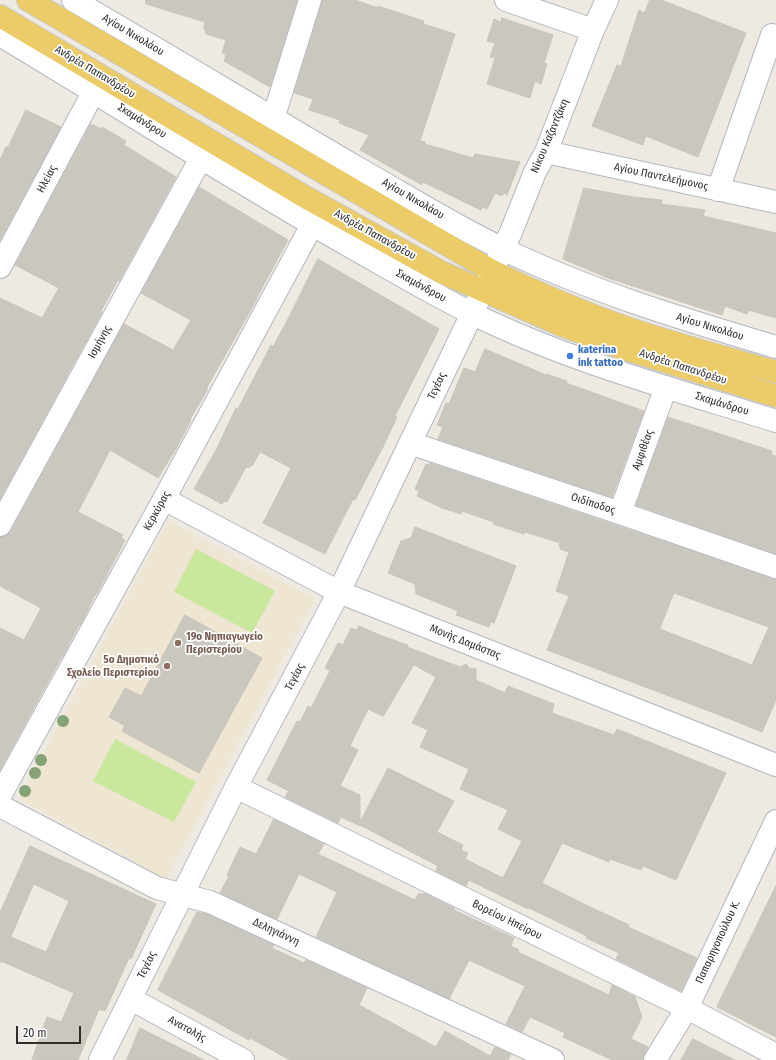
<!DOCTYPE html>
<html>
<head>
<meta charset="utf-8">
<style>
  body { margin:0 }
  #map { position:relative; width:776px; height:1060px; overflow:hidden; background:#eee9e1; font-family:"Fira Sans Condensed",sans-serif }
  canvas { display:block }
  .scale { position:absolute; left:16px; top:1026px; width:65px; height:18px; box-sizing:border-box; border:2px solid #2e2e2e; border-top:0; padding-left:5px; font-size:12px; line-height:14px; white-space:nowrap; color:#2e2e2e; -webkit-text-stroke:3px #fff; paint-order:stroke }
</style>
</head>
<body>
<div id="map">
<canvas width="776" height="1060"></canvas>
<div class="scale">20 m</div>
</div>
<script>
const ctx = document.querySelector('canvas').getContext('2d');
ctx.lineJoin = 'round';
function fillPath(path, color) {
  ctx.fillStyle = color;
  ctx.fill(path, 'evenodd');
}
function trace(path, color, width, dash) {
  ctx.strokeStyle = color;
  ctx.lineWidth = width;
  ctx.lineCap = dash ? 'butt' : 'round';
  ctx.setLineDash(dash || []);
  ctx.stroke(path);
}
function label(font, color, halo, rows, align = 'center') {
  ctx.font = font + ' "Fira Sans Condensed",sans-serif';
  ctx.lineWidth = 3.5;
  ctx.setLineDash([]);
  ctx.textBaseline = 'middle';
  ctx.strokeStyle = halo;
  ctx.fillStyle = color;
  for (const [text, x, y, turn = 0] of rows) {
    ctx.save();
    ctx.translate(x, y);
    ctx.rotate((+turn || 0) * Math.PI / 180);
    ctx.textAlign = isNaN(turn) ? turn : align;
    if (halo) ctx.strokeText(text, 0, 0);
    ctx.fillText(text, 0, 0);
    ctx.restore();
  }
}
const education = new Path2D(`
  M 168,521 L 315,599 L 166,879 L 19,799 Z`);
const pitch = new Path2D(`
  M 196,549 L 275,591 L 252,633 L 174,592 Z
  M 115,739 L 196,782 L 174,822 L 93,781 Z`);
const building = new Path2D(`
  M 146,0 L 297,0 L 270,87 L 224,61 L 226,55 L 222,53 L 226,40 L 206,34 L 204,28 L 205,22 L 146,4 Z
  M 322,0 L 355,0 L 378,8 L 378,6 L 424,21 L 423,24 L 455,34 L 420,141 L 425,142 L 425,144 L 473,158 L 475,154 L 520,162 L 507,195 L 504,193 L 502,196 L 495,193 L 487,209 L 483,207 L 481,210 L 423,182 L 422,185 L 360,150 L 369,135 L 339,123 L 340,120 L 309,110 L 313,99 L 294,93 Z
  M 650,0 L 661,0 L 746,33 L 698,157 L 646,136 L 643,145 L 592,126 L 617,65 L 621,66 L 639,10 L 644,13 Z
  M 502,18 L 553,35 L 544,63 L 547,64 L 541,84 L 535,81 L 530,98 L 487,84 L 495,58 L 490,57 L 495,43 L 487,41 L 494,19 L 501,22 Z
  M 26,110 L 61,127 L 0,240 L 0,160 L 6,147 L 8,147 Z
  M 91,124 L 101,129 L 102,127 L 126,141 L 124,145 L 176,177 L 119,281 L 118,280 L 101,311 L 102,312 L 0,499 L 0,298 L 42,318 L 59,288 L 15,265 Z
  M 199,187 L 288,240 L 256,299 L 257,299 L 206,389 L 208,389 L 190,419 L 191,420 L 177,447 L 158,478 L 110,450 L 78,512 L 123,535 L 121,538 L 125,540 L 101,586 L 96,595 L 95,595 L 81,624 L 80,625 L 79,625 L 63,656 L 62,656 L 0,770 L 0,628 L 24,640 L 41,608 L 0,586 L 0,537 L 6,536 L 11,531 L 124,324 L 173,350 L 191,320 L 141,293 Z
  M 584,188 L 633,197 L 662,200 L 661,204 L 705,210 L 703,216 L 776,233 L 776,318 L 749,310 L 747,314 L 725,306 L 722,315 L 608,278 L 563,259 Z
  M 318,259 L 439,329 L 395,416 L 397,417 L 383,447 L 355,500 L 353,499 L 325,554 L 263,523 L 291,468 L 260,452 L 252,466 L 250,465 L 249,468 L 246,467 L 227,502 L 224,501 L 222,504 L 194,489 L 216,450 L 236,408 L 238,409 L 271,345 L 273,347 L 290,315 Z
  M 485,349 L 546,375 L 546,374 L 567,381 L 566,383 L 644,411 L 612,497 L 438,439 L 443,427 L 437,425 L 446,403 L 449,404 L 464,368 L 475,372 Z
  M 668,417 L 772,451 L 771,455 L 776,456 L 776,554 L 636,505 Z
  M 430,463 L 776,579 L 776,700 L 762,732 L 730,719 L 547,650 L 569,596 L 556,591 L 569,552 L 560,549 L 561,546 L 559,546 L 560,543 L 525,532 L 524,534 L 493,524 L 494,522 L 462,511 L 461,514 L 442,508 L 417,496 L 419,491 L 415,489 L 426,464 L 429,465 ZM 674,593 L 769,627 L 752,665 L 660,629 Z
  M 415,527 L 516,566 L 494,623 L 491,622 L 489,627 L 456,615 L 458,611 L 416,594 L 415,584 L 388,573 L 401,541 L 411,538 Z
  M 185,615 L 262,658 L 199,773 L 122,731 L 125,726 L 109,717 L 125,688 L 141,696 Z
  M 359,626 L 382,636 L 408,645 L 407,647 L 460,667 L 466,664 L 470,669 L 476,668 L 476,680 L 505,693 L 508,686 L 554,704 L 552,713 L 614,735 L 617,729 L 726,773 L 676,880 L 643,866 L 641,870 L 610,859 L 609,862 L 562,843 L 542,883 L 588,906 L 629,925 L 628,927 L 697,958 L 681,991 L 616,959 L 619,953 L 586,938 L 587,936 L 529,908 L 528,909 L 469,880 L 466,886 L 436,871 L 438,866 L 360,825 L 360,826 L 341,817 L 338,823 L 285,797 L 289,791 L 267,780 L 297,721 L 300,722 L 308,706 L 311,708 L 330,671 L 325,668 L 338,643 L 343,645 L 351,628 L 357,630 ZM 414,665 L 436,677 L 412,723 L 428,730 L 420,747 L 469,769 L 460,789 L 508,810 L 498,829 L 522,841 L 503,878 L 465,859 L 468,853 L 461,850 L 463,845 L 437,832 L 454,801 L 388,768 L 360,822 L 360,795 L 340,786 L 358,750 L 350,746 L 368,709 L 383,716 Z
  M 274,819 L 324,844 L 318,854 L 415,900 L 419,893 L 423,895 L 424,893 L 454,908 L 454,910 L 514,938 L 511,946 L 519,950 L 518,952 L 609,995 L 612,985 L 635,997 L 642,1017 L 631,1039 L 648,1047 L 643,1060 L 612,1060 L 563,1037 L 565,1033 L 530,1017 L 522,1032 L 506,1024 L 525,986 L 469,960 L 449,999 L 316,937 L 337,892 L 299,874 L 277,919 L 220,893 L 229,876 L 227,875 L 240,847 L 256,854 Z
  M 30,846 L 156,904 L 131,959 L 129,958 L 105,1011 L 99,1009 L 78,1060 L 32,1060 L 47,1017 L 61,1022 L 74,993 L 1,961 L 0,963 L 0,913 ZM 34,884 L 69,901 L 46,952 L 11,937 Z
  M 776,886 L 776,1037 L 717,1007 Z
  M 197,912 L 206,914 L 274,945 L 272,948 L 304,963 L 306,960 L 367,988 L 359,1005 L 436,1047 L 445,1031 L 490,1056 L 495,1047 L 511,1054 L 508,1060 L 290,1060 L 250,1038 L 249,1040 L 158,990 Z
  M 140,1028 L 204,1060 L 127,1060 Z
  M 693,1039 L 735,1060 L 681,1060 Z`);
const minor = new Path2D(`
  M 73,0 C 168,55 262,112 356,167 C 404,194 451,224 501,248 C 589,291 683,319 776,347
  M 506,0 L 593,30
  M 0,35 C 120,107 238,183 360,252 C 397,273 433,294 471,313 C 568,361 673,389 776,421
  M 273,119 L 310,0
  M 546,152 L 776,202
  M 718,190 L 772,35
  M 0,267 L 94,91
  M 410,443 L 620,513 L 776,567
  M 164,499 L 339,592 L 776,765
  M 620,513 L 666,387
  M 0,525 L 201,158
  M 236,787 L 687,1008 L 776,1055
  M 0,796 L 164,499 L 312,225
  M 0,806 L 157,888 L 210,902 L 553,1060
  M 131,999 L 243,1060
  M 100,1060 L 236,787 L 339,592 L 511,232 L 535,172 L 546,152 L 593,30 L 607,0
  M 655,1060 L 687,1008 L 776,821`);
const major = new Path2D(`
  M 28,0 L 492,271 C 537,293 583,313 630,329 C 678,345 727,358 776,372
  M 0,16 L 307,198 L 441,272 L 561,325 L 622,348 L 776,396`);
const trees = [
  [63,721],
  [41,760],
  [35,773],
  [25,791]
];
const markers = [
  [570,356,4,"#3f7fe0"],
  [178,643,4,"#8d6e63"],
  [167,666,4,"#8d6e63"]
];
const streetNames = [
  ["Αγίου Νικολάου",133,35,31],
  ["Ανδρέα Παπανδρέου",95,72,31],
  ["Σκαμάνδρου",142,121,32],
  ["Νίκου Καζαντζάκη",550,136,-67],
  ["Αγίου Παντελεήμονος",661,177,12],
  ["Ηλείας",47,179,-62],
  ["Αγίου Νικολάου",413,199,30],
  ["Ανδρέα Παπανδρέου",375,235,29],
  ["Σκαμάνδρου",421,286,29],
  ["Αγίου Νικολάου",710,327,17],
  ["Ισμήνης",100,342,-61],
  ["Ανδρέα Παπανδρέου",683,367,18],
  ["Τεγέας",437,386,-65],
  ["Σκαμάνδρου",722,404,17],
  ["Αμφιθέας",643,450,-70],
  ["Οιδίποδος",593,504,18],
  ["Κερκύρας",157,511,-61],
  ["Μονής Δαμάστας",465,642,22],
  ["Τεγέας",295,677,-62],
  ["Βορείου Ηπείρου",507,920,26],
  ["Δεληγιάννη",276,932,25],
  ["Παπαρηγοπούλου Κ.",718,942,-65],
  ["Τεγέας",147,965,-64],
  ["Ανατολής",187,1029,29]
];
const shopNames = [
  ["katerina",578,350],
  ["ink tattoo",578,363]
];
const educationNames = [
  ["19ο Νηπιαγωγείο",186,637],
  ["Περιστερίου",186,650],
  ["5ο Δημοτικό",159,660,"right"],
  ["Σχολείο Περιστερίου",159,673,"right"]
];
fillPath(education, '#eee5d2');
fillPath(pitch, '#c9e89d');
fillPath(building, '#cac7bf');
trace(building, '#cac4bb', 1);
trace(minor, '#b4b7c0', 24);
trace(major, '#c9c9c9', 24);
trace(minor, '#fff', 22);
trace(major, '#ebcc69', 22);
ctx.fillStyle = '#85a376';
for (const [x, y] of trees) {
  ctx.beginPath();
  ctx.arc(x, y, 6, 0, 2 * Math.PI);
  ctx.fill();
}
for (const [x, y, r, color] of markers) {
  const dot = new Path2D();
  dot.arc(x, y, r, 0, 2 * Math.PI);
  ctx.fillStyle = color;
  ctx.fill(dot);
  trace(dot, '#fff', 1.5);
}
label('11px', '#2e2e2e', '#fff', streetNames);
label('bold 11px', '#366cbe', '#fff', shopNames, 'left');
label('bold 11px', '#785e54', '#fff', educationNames, 'left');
</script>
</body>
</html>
